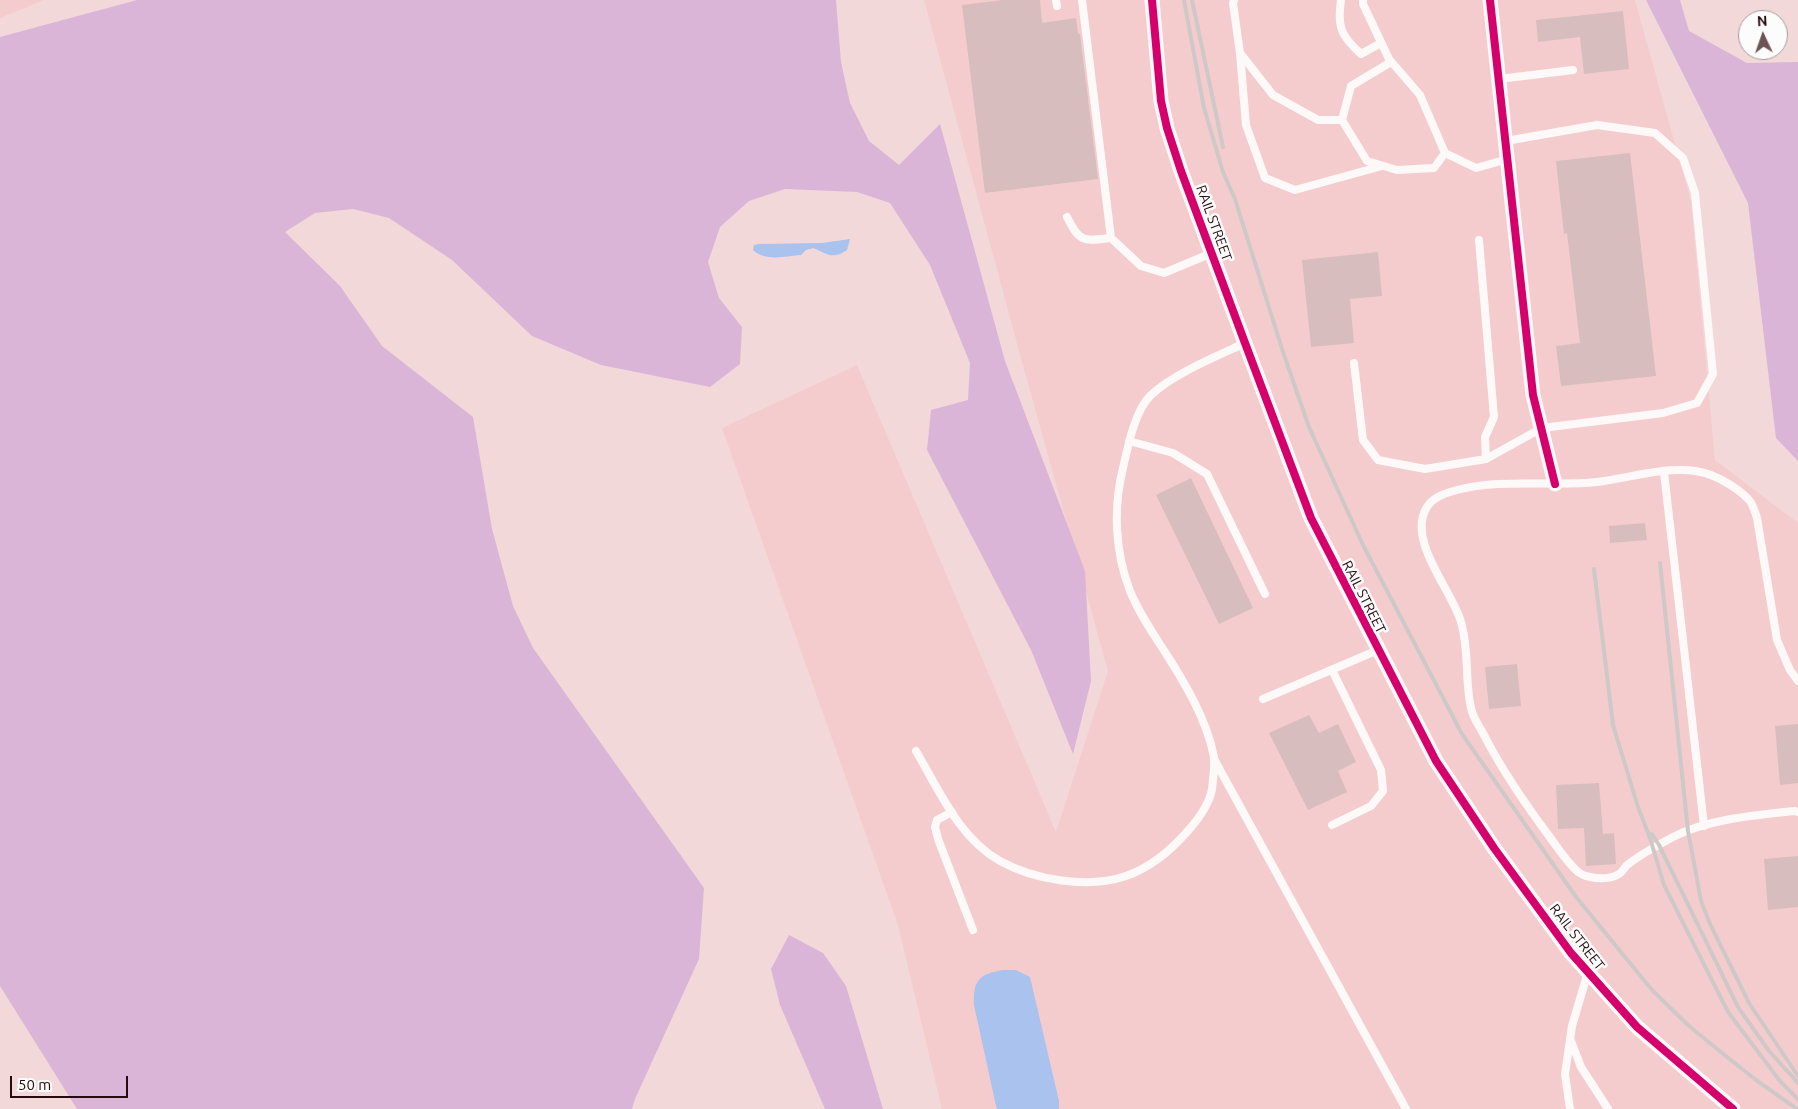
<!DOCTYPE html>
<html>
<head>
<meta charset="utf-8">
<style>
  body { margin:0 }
  #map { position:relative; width:1798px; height:1109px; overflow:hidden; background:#f2d8d8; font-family:Ubuntu,sans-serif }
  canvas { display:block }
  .north { position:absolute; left:1738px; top:10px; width:50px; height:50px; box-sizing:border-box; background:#fcfcfc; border:1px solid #a69c9d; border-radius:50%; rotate:357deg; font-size:14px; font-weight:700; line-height:20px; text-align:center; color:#260b0e }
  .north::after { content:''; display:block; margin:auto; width:18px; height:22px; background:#6d5355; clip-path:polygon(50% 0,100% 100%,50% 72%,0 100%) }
  .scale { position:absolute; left:10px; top:1076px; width:118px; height:22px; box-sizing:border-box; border:2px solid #260b0e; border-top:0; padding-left:6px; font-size:15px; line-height:18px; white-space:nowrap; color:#260b0e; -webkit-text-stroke:4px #fcfcfc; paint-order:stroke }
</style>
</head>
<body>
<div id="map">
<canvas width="1798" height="1109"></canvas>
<div class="north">N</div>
<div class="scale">50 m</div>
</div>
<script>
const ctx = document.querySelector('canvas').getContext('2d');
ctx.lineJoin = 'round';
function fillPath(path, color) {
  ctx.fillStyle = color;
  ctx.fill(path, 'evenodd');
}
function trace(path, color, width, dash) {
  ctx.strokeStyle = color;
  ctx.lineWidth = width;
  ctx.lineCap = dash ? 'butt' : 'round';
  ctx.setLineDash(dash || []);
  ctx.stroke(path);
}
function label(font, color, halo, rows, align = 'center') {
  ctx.font = font + ' Ubuntu,sans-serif';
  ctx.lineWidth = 5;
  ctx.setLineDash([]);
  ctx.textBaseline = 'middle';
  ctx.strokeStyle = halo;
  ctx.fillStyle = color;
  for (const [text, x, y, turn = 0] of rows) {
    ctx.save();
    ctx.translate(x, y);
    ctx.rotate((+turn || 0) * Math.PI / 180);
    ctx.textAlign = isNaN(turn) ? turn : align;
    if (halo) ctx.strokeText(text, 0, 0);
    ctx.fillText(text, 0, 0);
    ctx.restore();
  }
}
const built = new Path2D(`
  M 0,0 L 44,0 L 0,18 Z
  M 924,0 L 1635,0 L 1691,202 L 1715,460 L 1798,523 L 1798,1109 L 942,1109 L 898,925 L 722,428 L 857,365 L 1056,832 L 1108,671 L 1019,351 Z`);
const forest = new Path2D(`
  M 137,0 L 836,0 L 841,62 L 850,103 L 869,141 L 899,165 L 940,124 L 1005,361 L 1085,571 L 1091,681 L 1073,754 L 1031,650 L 927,450 L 931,410 L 968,400 L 970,363 L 930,265 L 890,203 L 857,192 L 785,189 L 749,201 L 720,227 L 708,262 L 719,298 L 742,327 L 740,364 L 710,387 L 601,365 L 532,336 L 452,260 L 389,218 L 353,209 L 315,213 L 285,232 L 340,286 L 382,346 L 473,417 L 492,529 L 513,606 L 533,648 L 704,888 L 699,959 L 635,1099 L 632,1109 L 77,1109 L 0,986 L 0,37 Z
  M 1646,0 L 1680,0 L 1689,31 L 1747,63 L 1798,62 L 1798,461 L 1776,438 L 1748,203 Z
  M 789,935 L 823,953 L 846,986 L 883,1109 L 825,1109 L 780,1005 L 771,969 Z`);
const water = new Path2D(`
  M 850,239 L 847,250 C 832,260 828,254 813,248 L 806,250 L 801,255 C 786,256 765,262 753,250 L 754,245 L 759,244 L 822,243 Z
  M 1003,970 L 1016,970 L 1030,977 L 1059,1101 L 1059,1109 L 997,1109 L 996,1106 L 974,1005 C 973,980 979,974 1003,970 Z`);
const building = new Path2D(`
  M 1003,0 L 1040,0 L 1042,23 L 1076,18 L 1078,34 L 1080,34 L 1098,179 L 985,193 L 962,5 Z
  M 1623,11 L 1629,69 L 1584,74 L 1580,37 L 1538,42 L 1536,20 Z
  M 1630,153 L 1656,376 L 1561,386 L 1556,346 L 1580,343 L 1567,233 L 1564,234 L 1556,161 Z
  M 1378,252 L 1382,296 L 1350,299 L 1354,343 L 1311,347 L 1302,260 Z
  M 1191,478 L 1253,608 L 1219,624 L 1156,495 Z
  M 1645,523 L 1647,540 L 1610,543 L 1609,526 Z
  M 1517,664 L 1521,706 L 1489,709 L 1485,667 Z
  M 1309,715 L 1319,733 L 1338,724 L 1356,762 L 1338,771 L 1347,792 L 1308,810 L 1269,733 Z
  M 1798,724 L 1798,783 L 1780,785 L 1775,726 Z
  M 1599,783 L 1603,834 L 1614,833 L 1616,864 L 1586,866 L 1584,828 L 1558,829 L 1556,785 Z
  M 1798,856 L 1798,907 L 1768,910 L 1764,859 Z`);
const lane = new Path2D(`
  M 1056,0 L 1057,6
  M 1082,0 L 1111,238 L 1141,266 L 1164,273 L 1212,253
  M 1234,0 L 1233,3 L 1240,53 L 1273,95 L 1318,120 L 1342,120
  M 1341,0 C 1337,27 1341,36 1361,54 L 1381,43
  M 1363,0 L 1363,4 L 1389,59 L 1420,95 L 1445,153 L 1476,168 L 1508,159
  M 1240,53 L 1246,125 L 1265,178 L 1295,190 L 1382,166
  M 1391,62 L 1351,86 L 1342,120 L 1367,161 L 1397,170 L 1434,168 L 1445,153
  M 1499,79 L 1573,70
  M 1067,217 C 1080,243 1083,241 1111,238
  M 1479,240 L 1494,417 L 1485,437 L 1486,459
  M 1354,363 L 1363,440 L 1378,460 L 1425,469 L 1486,459 L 1542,428 L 1663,413 L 1697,403 L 1713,374 L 1695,193 L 1683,158 L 1655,133 L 1597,125 L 1506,141
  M 1129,441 L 1173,453 L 1207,474 L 1265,594
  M 1664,472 L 1704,826
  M 1798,681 L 1790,670 L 1777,640 L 1757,518 C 1755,512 1753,504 1749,500 C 1740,490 1724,480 1711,475 C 1677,462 1632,478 1597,482 C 1551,487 1502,478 1457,490 C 1446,493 1433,497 1427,507 C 1406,540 1452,590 1461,622 C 1470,652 1464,683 1472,712 C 1475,721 1482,730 1486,739 C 1504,773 1526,805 1549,836 C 1558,848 1566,861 1577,871 C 1581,875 1585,876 1590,877 C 1599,879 1612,879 1619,874 C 1622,872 1624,869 1626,866 C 1639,855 1658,845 1673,837 C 1708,819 1757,815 1795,811 L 1798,812
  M 1263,699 L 1378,650
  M 916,751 C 939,790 959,838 1000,861 C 1034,880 1088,889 1126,876 C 1149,868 1170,851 1186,833 C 1197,821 1209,806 1212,789 C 1213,780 1215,766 1214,757 C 1207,720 1185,683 1165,652 C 1152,632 1139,613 1130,591 C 1115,552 1113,508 1123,468 C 1128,446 1135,410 1151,395 C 1173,374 1217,356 1245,343
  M 1214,759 L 1406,1109
  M 952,812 L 937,820 L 935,827 L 938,839 L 973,930
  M 1332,825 L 1371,806 L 1383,791 L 1381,770 L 1332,670
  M 1571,1041 L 1581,1067 L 1608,1109
  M 1570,1109 L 1565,1074 L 1572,1026 L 1588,972`);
const street = new Path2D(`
  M 1152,0 L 1161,101 L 1167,128 L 1181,171 L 1245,343 L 1311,518 L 1436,761 L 1494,848 L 1571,953 L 1637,1027 L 1733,1109
  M 1490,0 L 1533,395 L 1555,484`);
const rail = new Path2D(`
  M 1184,0 L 1204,108 L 1223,172 L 1235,199 L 1283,352 L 1309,427 L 1363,545 L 1462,734 L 1576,897 L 1652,990 L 1688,1025 L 1717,1049 L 1756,1080 L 1797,1109
  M 1192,0 L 1223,147
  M 1660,563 L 1688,831 L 1701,901 L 1710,924 L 1749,1003 L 1798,1076
  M 1594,569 L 1613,725 L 1638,807 L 1650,838 L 1664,885 L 1728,1012 L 1780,1081 L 1798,1099
  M 1652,834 L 1659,845 L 1738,1007 L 1769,1051 L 1798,1083`);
const cycleway = new Path2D(`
  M 1152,0 L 1161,101 L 1167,128 L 1181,171 L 1245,343 L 1311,518 L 1436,761 L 1494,848 L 1571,953 L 1637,1027 L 1733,1109
  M 1490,0 L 1533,395 L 1555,484`);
const streetNames = [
  ["RAIL STREET",1214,223,70],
  ["RAIL STREET",1364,597,63],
  ["RAIL STREET",1577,937,52]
];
fillPath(built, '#f5cccd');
fillPath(forest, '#dab5d8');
fillPath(water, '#a9c2ee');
fillPath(building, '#d7bdbe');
trace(lane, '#fdf9f9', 8);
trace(street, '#fdf9f9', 15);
trace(rail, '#cfc8c8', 4);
trace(cycleway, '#d6006c', 8);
label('14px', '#260b0e', '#fcfcfc', streetNames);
</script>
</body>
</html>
